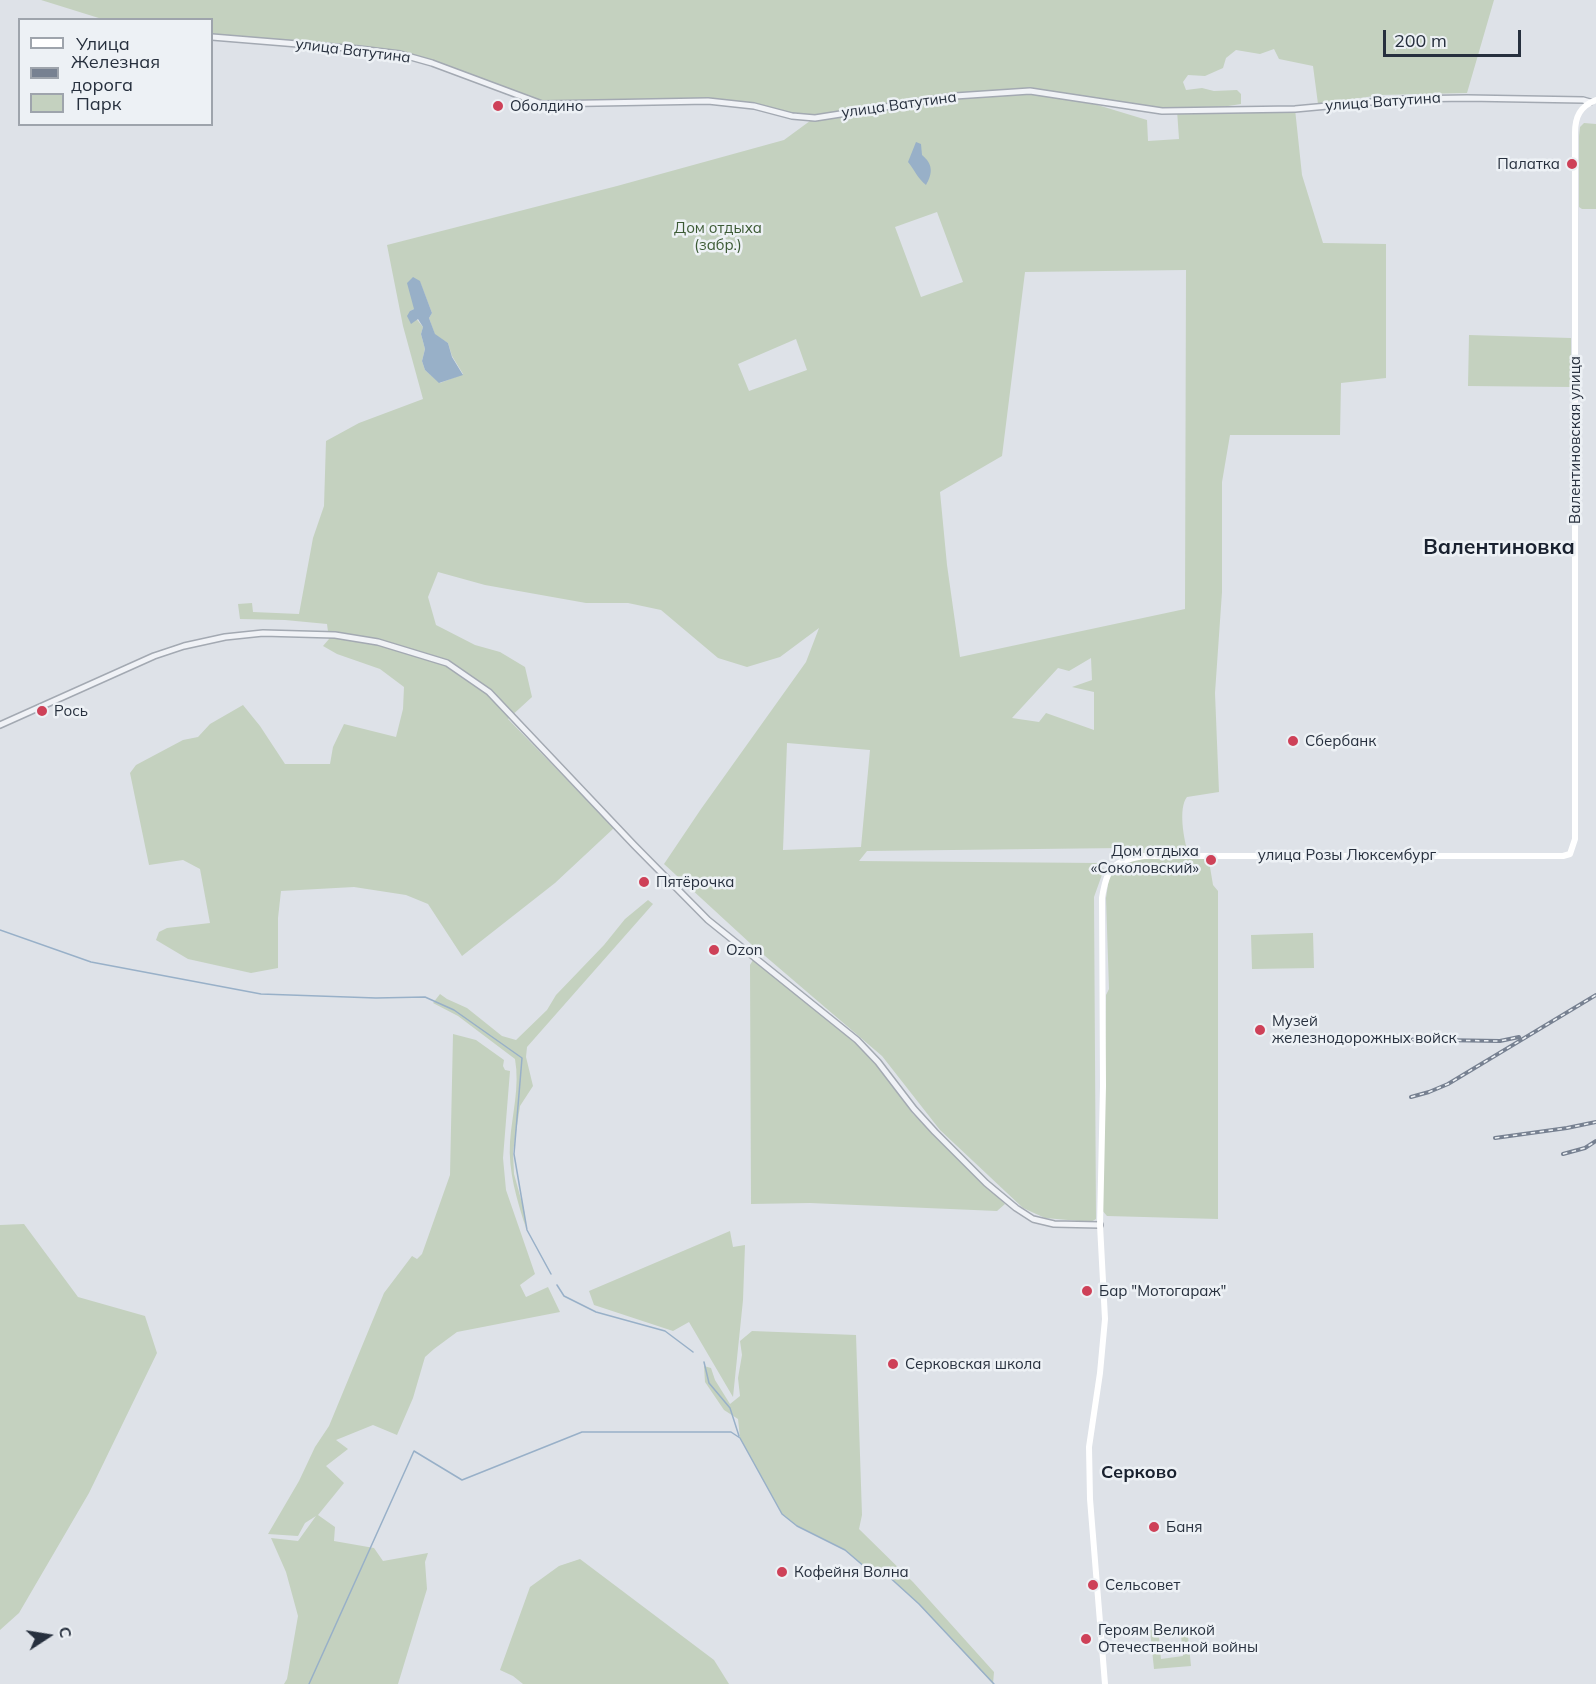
<!DOCTYPE html>
<html>
<head>
<meta charset="utf-8">
<style>
  body { margin:0 }
  #map { position:relative; width:1596px; height:1684px; overflow:hidden; background:#dee2e8; font-family:Mulish,sans-serif }
  canvas { display:block }
  .legend { position:absolute; left:18px; top:18px; width:195px; height:108px; box-sizing:border-box; background:#edf1f5; border:2px solid #9ea4ac; margin:0; padding:8px 10px; list-style:none; font-size:18px; color:#27303e }
  .legend li { display:flex; align-items:center; gap:12px; height:30px }
  .legend b { width:30px; border:2px solid #9ea4ac }
  .north { position:absolute; left:18px; top:1606px; width:60px; height:60px; -webkit-text-stroke:4px #edf1f5; paint-order:stroke; rotate:78deg; font-size:16px; font-weight:700; line-height:24px; text-align:center; color:#27303e }
  .north::after { content:''; display:block; margin:auto; width:21px; height:27px; background:#27303e; clip-path:polygon(50% 0,100% 100%,50% 72%,0 100%) }
  .scale { position:absolute; left:1383px; top:30px; width:138px; height:27px; box-sizing:border-box; border:3px solid #27303e; border-top:0; padding-left:8px; font-size:18px; line-height:21px; white-space:nowrap; color:#27303e; -webkit-text-stroke:4px #edf1f5; paint-order:stroke }
</style>
</head>
<body>
<div id="map">
<canvas width="1596" height="1684"></canvas>
<ul class="legend">
<li><b style="height:8px;background:#fff"></b>Улица</li>
<li><b style="height:8px;background:#778191"></b>Железная дорога</li>
<li><b style="height:16px;background:#c4d1bf"></b>Парк</li>
</ul>
<div class="north">С</div>
<div class="scale">200 m</div>
</div>
<script>
const ctx = document.querySelector('canvas').getContext('2d');
ctx.lineJoin = 'round';
function fillPath(path, color) {
  ctx.fillStyle = color;
  ctx.fill(path, 'evenodd');
}
function trace(path, color, width, dash) {
  ctx.strokeStyle = color;
  ctx.lineWidth = width;
  ctx.lineCap = dash ? 'butt' : 'round';
  ctx.setLineDash(dash || []);
  ctx.stroke(path);
}
function label(font, color, halo, rows, align = 'center') {
  ctx.font = font + ' Mulish,sans-serif';
  ctx.lineWidth = 5;
  ctx.setLineDash([]);
  ctx.textBaseline = 'middle';
  ctx.strokeStyle = halo;
  ctx.fillStyle = color;
  for (const [text, x, y, turn = 0] of rows) {
    ctx.save();
    ctx.translate(x, y);
    ctx.rotate((+turn || 0) * Math.PI / 180);
    ctx.textAlign = isNaN(turn) ? turn : align;
    if (halo) ctx.strokeText(text, 0, 0);
    ctx.fillText(text, 0, 0);
    ctx.restore();
  }
}
const green = new Path2D(`
  M 41,0 L 1494,0 L 1467,93 L 1381,95 L 1318,104 L 1313,66 L 1279,59 L 1274,49 L 1260,54 L 1236,50 L 1226,58 L 1223,68 L 1205,76 L 1188,75 L 1183,82 L 1186,90 L 1202,88 L 1214,91 L 1237,90 L 1241,94 L 1241,104 L 1209,109 L 1295,109 L 1302,175 L 1323,243 L 1386,244 L 1386,378 L 1341,383 L 1340,435 L 1230,435 L 1222,482 L 1222,592 L 1215,693 L 1219,792 L 1187,797 C 1178,808 1184,840 1188,853 L 1200,854 L 1210,867 L 1213,885 L 1218,891 L 1218,1219 L 1107,1216 L 1101,1209 L 1103,1157 L 1106,995 L 1109,989 L 1106,898 L 1110,871 L 1128,857 L 1122,848 L 867,851 L 859,861 L 1098,863 L 1104,869 L 1094,897 L 1096,1219 L 1091,1222 L 1045,1218 L 1023,1208 L 940,1130 L 882,1056 L 751,944 L 664,864 L 701,809 L 806,662 L 819,628 L 780,657 L 747,667 L 718,658 L 661,610 L 628,603 L 586,603 L 485,585 L 438,572 L 428,597 L 436,625 L 475,645 L 500,652 L 525,667 L 532,697 L 508,719 L 614,828 L 555,883 L 462,956 L 428,904 L 406,895 L 354,887 L 281,891 L 278,918 L 278,968 L 251,973 L 188,959 L 156,940 L 159,932 L 167,928 L 210,923 L 200,869 L 183,860 L 149,865 L 130,773 L 136,765 L 183,740 L 198,737 L 210,724 L 243,705 L 260,726 L 285,764 L 330,764 L 333,747 L 344,724 L 396,737 L 403,709 L 404,687 L 380,669 L 337,654 L 323,646 L 329,639 L 327,624 L 285,620 L 240,619 L 238,604 L 252,603 L 253,612 L 299,614 L 313,538 L 324,506 L 326,441 L 359,423 L 423,399 L 403,326 L 387,245 L 617,186 L 784,140 L 814,118 L 725,102 L 542,104 L 400,54 L 212,37 L 212,20 L 102,19 ZM 1081,100 L 1177,110 L 1179,139 L 1148,141 L 1147,120 ZM 937,212 L 963,282 L 921,297 L 895,227 ZM 1186,270 L 1185,609 L 960,657 L 947,565 L 940,492 L 1002,456 L 1025,272 ZM 420,282 L 432,313 L 429,318 L 435,335 L 448,343 L 452,356 L 463,374 L 440,383 L 425,370 L 422,361 L 425,349 L 421,334 L 423,327 L 410,311 L 414,309 ZM 796,339 L 807,370 L 749,391 L 738,364 ZM 1091,658 L 1092,680 L 1072,687 L 1094,692 L 1094,730 L 1046,713 L 1039,722 L 1012,718 L 1058,668 L 1069,671 ZM 787,743 L 870,750 L 861,847 L 783,850 Z
  M 1584,123 L 1596,124 L 1596,209 L 1582,209 L 1579,207 L 1579,136 L 1580,127 Z
  M 1469,335 L 1571,338 L 1571,387 L 1468,386 Z
  M 648,900 L 653,904 L 527,1047 L 526,1057 L 533,1086 L 520,1106 L 513,1152 L 514,1174 L 524,1210 L 526,1228 C 517,1201 508,1170 510,1142 C 512,1114 520,1087 515,1059 L 458,1016 L 433,1003 L 440,994 L 447,999 L 467,1008 L 502,1036 L 516,1040 L 547,1010 L 556,995 L 604,945 L 625,919 Z
  M 1313,933 L 1314,968 L 1252,969 L 1251,935 Z
  M 753,960 L 854,1042 L 877,1065 L 913,1114 L 1005,1204 L 997,1211 L 810,1203 L 751,1204 L 750,965 Z
  M 453,1034 L 476,1040 L 504,1060 L 503,1066 L 505,1070 L 510,1071 L 503,1158 L 506,1190 L 535,1274 L 520,1285 L 526,1297 L 548,1287 L 560,1312 L 457,1332 L 434,1349 L 425,1357 L 413,1398 L 397,1435 L 373,1425 L 336,1440 L 348,1449 L 326,1466 L 344,1483 L 318,1515 L 335,1527 L 334,1541 L 374,1548 L 383,1561 L 428,1553 L 425,1562 L 427,1589 L 398,1684 L 284,1684 L 287,1679 L 298,1616 L 286,1572 L 271,1538 L 298,1541 L 316,1516 L 305,1523 L 298,1536 L 268,1534 L 299,1481 L 315,1447 L 329,1426 L 384,1293 L 412,1256 L 417,1259 L 422,1254 L 450,1175 Z
  M 24,1224 L 78,1297 L 145,1316 L 157,1353 L 89,1493 L 19,1613 L 0,1630 L 0,1225 Z
  M 730,1231 L 733,1247 L 745,1245 L 743,1300 L 733,1397 L 689,1322 L 673,1331 L 594,1305 L 589,1291 Z
  M 752,1331 L 856,1335 L 862,1515 L 859,1529 L 913,1582 L 994,1672 L 993,1684 L 919,1604 L 886,1574 L 866,1568 L 845,1550 L 797,1526 L 782,1514 L 740,1438 L 738,1419 L 724,1410 L 705,1382 L 704,1366 L 711,1368 L 715,1380 L 730,1404 L 740,1396 L 738,1378 L 742,1355 L 740,1341 Z
  M 580,1559 L 714,1660 L 729,1684 L 523,1684 L 513,1676 L 500,1670 L 530,1587 L 559,1566 Z
  M 1187,1626 L 1191,1666 L 1154,1669 L 1150,1630 ZM 1181,1635 L 1183,1656 L 1161,1659 L 1159,1637 Z`);
const water = new Path2D(`
  M 916,142 L 921,144 L 922,155 C 933,164 933,173 926,185 C 918,179 914,169 908,162 Z
  M 413,277 L 420,281 L 432,313 L 429,318 L 435,334 L 448,343 L 452,357 L 463,375 L 439,383 L 425,370 L 422,361 L 425,349 L 421,334 L 423,327 L 418,319 L 411,324 L 407,316 L 410,311 L 414,309 L 407,283 Z`);
const stream = new Path2D(`
  M 0,930 L 91,962 L 261,994 L 376,998 L 425,997 L 454,1010 L 522,1058 L 514,1154 L 527,1230 L 551,1274
  M 557,1285 L 564,1296 L 596,1312 L 665,1331 L 693,1352
  M 704,1362 L 709,1383 L 730,1408 L 739,1436
  M 309,1684 L 414,1451 L 462,1480 L 582,1432 L 731,1432 L 740,1438 L 782,1514 L 797,1526 L 845,1550 L 866,1568 L 886,1574 L 919,1604 L 994,1684`);
const tertiary = new Path2D(`
  M 212,37 L 359,49 L 400,54 L 432,63 L 542,104 L 708,101 L 754,106 L 792,116 L 815,118 L 955,96 L 1030,91 L 1162,111 L 1295,109 L 1403,99 L 1467,98 L 1583,100 L 1590,102
  M 0,725 L 154,656 L 184,646 L 225,637 L 263,633 L 335,635 L 378,642 L 447,663 L 489,692 L 634,845 L 708,920 L 857,1040 L 878,1062 L 914,1109 L 935,1132 L 986,1183 L 1016,1208 L 1033,1219 L 1054,1224 L 1100,1225`);
const secondary = new Path2D(`
  M 1105,1684 L 1090,1499 L 1089,1447 L 1100,1373 L 1105,1319 L 1100,1225 L 1103,1086 L 1102,898 C 1107,867 1113,861 1144,856 L 1563,856 L 1570,854 L 1575,839 L 1575,133 C 1575,117 1580,106 1596,100`);
const rail = new Path2D(`
  M 1376,1039 L 1500,1041 L 1519,1037
  M 1411,1097 L 1429,1092 L 1448,1084 L 1596,995
  M 1495,1138 L 1567,1128 L 1596,1122
  M 1563,1154 L 1585,1148 L 1596,1141`);
const markers = [
  [498,106,6,"#ce4158"],
  [1572,164,6,"#ce4158"],
  [42,711,6,"#ce4158"],
  [1293,741,6,"#ce4158"],
  [1211,860,6,"#ce4158"],
  [644,882,6,"#ce4158"],
  [714,950,6,"#ce4158"],
  [1260,1030,6,"#ce4158"],
  [1087,1291,6,"#ce4158"],
  [893,1364,6,"#ce4158"],
  [1154,1527,6,"#ce4158"],
  [782,1572,6,"#ce4158"],
  [1093,1585,6,"#ce4158"],
  [1086,1639,6,"#ce4158"]
];
const streetNames = [
  ["улица Ватутина",353,51,7],
  ["улица Ватутина",1383,102,-4],
  ["улица Ватутина",899,105,-8],
  ["Валентиновская улица",1575,440,-90],
  ["улица Розы Люксембург",1347,855]
];
const poiNames = [
  ["Оболдино",510,106],
  ["Палатка",1560,164,"right"],
  ["Рось",54,711],
  ["Сбербанк",1305,741],
  ["Дом отдыха",1199,851,"right"],
  ["«Соколовский»",1199,868,"right"],
  ["Пятёрочка",656,882],
  ["Ozon",726,950],
  ["Музей",1272,1021],
  ["железнодорожных войск",1272,1038],
  ["Бар \"Мотогараж\"",1099,1291],
  ["Серковская школа",905,1364],
  ["Баня",1166,1527],
  ["Кофейня Волна",794,1572],
  ["Сельсовет",1105,1585],
  ["Героям Великой",1098,1630],
  ["Отечественной войны",1098,1647]
];
const parkNames = [
  ["Дом отдыха",718,228],
  ["(забр.)",718,245]
];
const quarterNames = [
  ["Серково",1139,1473]
];
const districtNames = [
  ["Валентиновка",1499,548]
];
fillPath(green, '#c4d1bf');
fillPath(water, '#98b0c8');
trace(stream, '#98b0c8', 1.5);
trace(tertiary, '#a3a9b2', 8);
trace(tertiary, '#f0f2f6', 5);
trace(secondary, '#fff', 6);
trace(rail, '#778191', 4);
trace(rail, '#edf1f5', 1.5, [4.5]);
for (const [x, y, r, color] of markers) {
  const dot = new Path2D();
  dot.arc(x, y, r, 0, 2 * Math.PI);
  ctx.fillStyle = color;
  ctx.fill(dot);
  trace(dot, '#edf1f5', 2);
}
label('15px', '#27303e', '#edf1f5', streetNames);
label('15px', '#27303e', '#edf1f5', poiNames, 'left');
label('15px', '#3c5a34', '#edf1f5', parkNames);
label('bold 18px', '#19212f', '#edf1f5', quarterNames);
label('bold 21px', '#19212f', '#edf1f5', districtNames);
</script>
</body>
</html>
